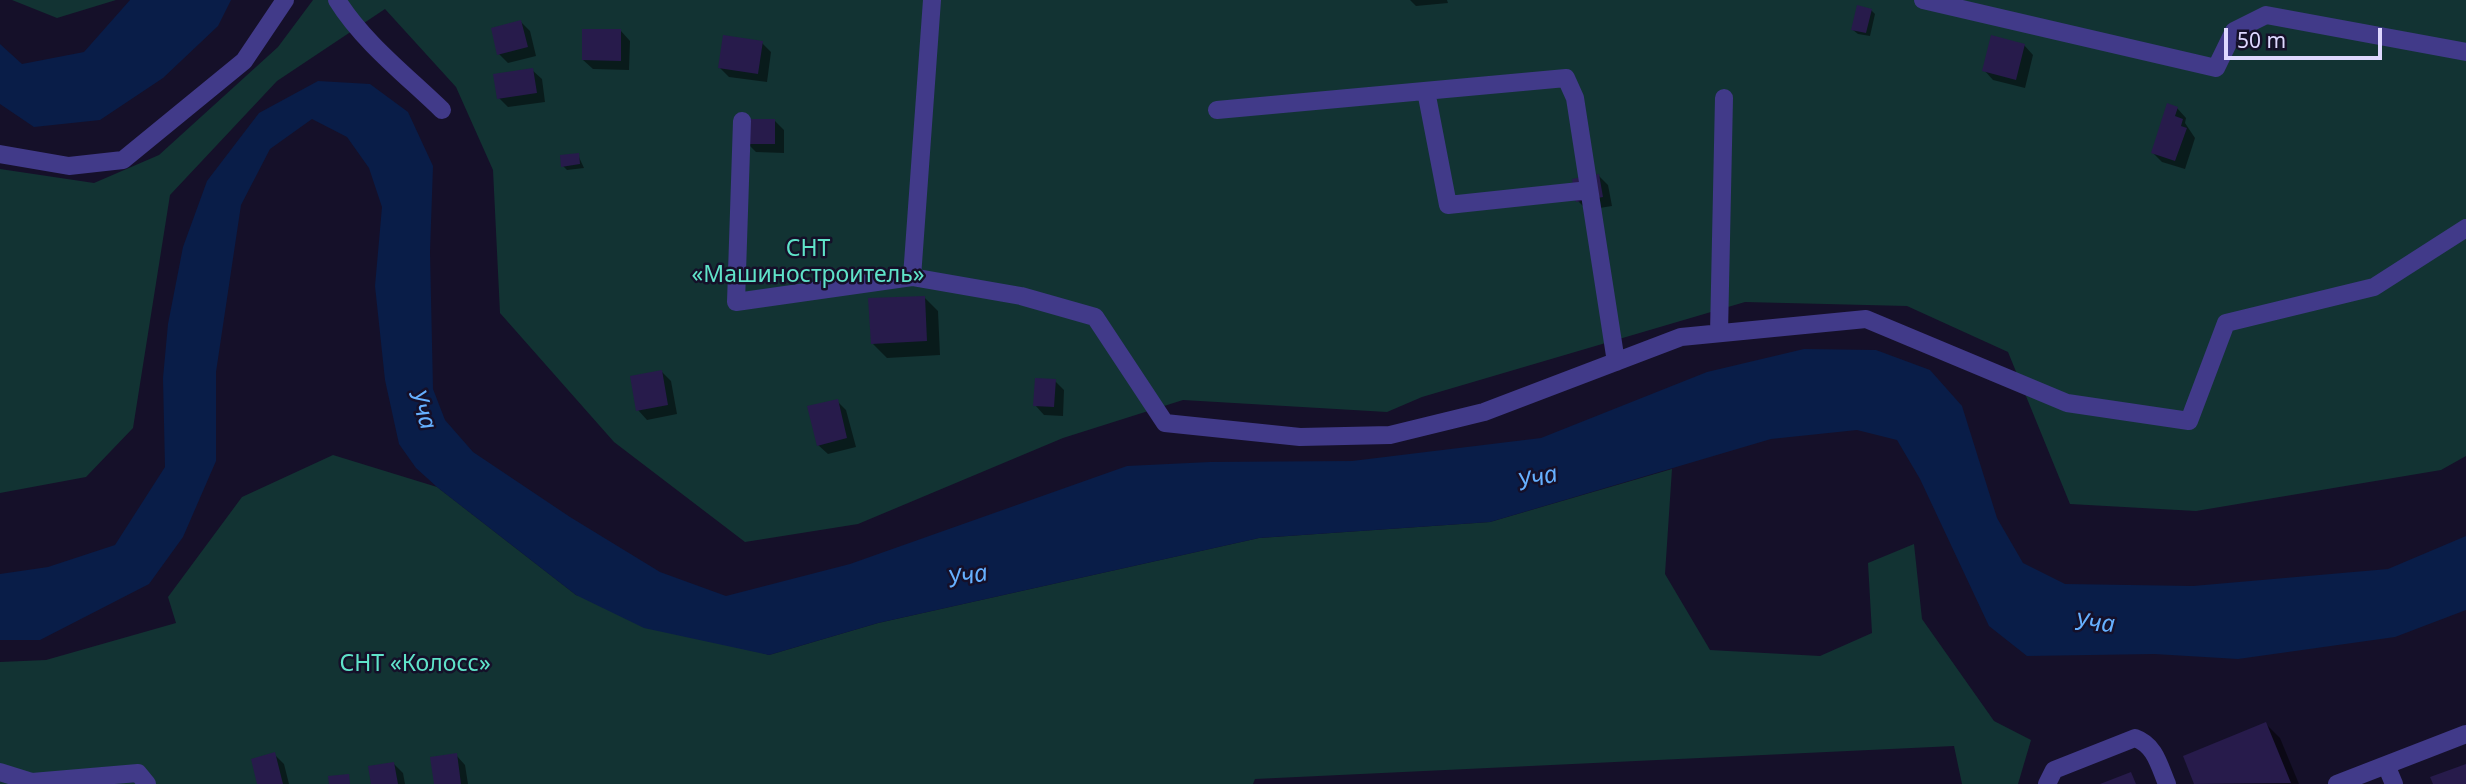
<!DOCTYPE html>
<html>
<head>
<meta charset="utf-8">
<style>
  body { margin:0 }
  #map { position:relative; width:2466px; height:784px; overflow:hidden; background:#151029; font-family:"Noto Sans",sans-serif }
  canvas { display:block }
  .scale { position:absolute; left:2224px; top:28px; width:158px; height:32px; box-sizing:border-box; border:4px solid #ded8ff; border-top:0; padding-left:9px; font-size:21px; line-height:24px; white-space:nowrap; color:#ded8ff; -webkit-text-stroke:5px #151029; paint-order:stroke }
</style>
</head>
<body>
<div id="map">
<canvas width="2466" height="784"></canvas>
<div class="scale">50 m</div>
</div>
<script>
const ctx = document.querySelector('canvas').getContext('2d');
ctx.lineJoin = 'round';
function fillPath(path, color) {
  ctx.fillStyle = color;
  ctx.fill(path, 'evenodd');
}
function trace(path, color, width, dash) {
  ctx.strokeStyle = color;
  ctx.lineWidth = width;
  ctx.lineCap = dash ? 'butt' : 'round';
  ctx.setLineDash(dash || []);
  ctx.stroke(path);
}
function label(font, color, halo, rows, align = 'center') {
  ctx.font = font + ' "Noto Sans",sans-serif';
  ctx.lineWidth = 5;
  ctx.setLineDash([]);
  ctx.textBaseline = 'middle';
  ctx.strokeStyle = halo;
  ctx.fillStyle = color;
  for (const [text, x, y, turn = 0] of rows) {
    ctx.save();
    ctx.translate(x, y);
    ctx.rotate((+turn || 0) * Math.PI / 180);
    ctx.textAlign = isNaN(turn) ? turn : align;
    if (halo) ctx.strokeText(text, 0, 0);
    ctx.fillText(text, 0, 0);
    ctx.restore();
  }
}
const green = new Path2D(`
  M 12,0 L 116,0 L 57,18 Z
  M 313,0 L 2466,0 L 2466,456 L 2441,470 L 2196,511 L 2070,504 L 2008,352 L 1907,306 L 1745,302 L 1422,397 L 1387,412 L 1183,400 L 1063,438 L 858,524 L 745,542 L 614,442 L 500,313 L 493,170 L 456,87 L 385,9 L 277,81 L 170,195 L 133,428 L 86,477 L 0,493 L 0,169 L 94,183 L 159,155 L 278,47 Z
  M 333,455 L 437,487 L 576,595 L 769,655 L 878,623 L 1259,538 L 1490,522 L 1672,469 L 1665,574 L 1710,650 L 1820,656 L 1872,633 L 1868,563 L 1914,544 L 1922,619 L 1994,721 L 2031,740 L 2018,784 L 1962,784 L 1954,746 L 1255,779 L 1253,784 L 0,784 L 0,662 L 46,660 L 176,623 L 168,597 L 242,497 Z`);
const water = new Path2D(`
  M 130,0 L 231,0 L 218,26 L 163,78 L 100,120 L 34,127 L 0,104 L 0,44 L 22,64 L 84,52 Z
  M 318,81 L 370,84 L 408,112 L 433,166 L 430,252 L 433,389 L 445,420 L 473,452 L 570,517 L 660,572 L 726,596 L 850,564 L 1127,466 L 1210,462 L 1352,461 L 1541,438 L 1707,372 L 1804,349 L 1876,350 L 1930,370 L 1962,406 L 1997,518 L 2023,563 L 2065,584 L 2193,586 L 2388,569 L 2466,536 L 2466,610 L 2395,637 L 2238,659 L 2154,654 L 2027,656 L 1989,626 L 1920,479 L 1897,440 L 1857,430 L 1771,439 L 1490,522 L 1259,538 L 878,623 L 769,655 L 644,628 L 576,595 L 437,487 L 416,468 L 399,444 L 385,380 L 375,286 L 382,207 L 369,168 L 347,137 L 312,119 L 270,149 L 241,205 L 216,372 L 216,461 L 183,537 L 149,584 L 40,640 L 0,640 L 0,574 L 48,567 L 115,545 L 165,467 L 163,378 L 168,324 L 183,247 L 207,181 L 259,113 Z`);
const shadow = new Path2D(`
  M 1410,0 L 1447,0 L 1448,3 L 1416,6 Z
  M 1871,10 L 1875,14 L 1870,36 L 1858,34 L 1853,30 Z
  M 521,22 L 530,31 L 536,56 L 508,63 L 499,54 Z
  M 621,31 L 630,41 L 629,70 L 593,69 L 583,60 Z
  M 762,43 L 771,52 L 767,82 L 729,77 L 720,68 Z
  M 2024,45 L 2033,55 L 2025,88 L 1993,80 L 1984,70 Z
  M 532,70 L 542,79 L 545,102 L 508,107 L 499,98 Z
  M 2177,108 L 2186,118 L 2185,123 L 2195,138 L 2185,169 L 2162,162 L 2153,153 Z
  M 775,121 L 784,130 L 784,153 L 756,152 L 747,143 Z
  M 578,155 L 584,168 L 567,170 L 563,166 Z
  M 1599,176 L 1608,185 L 1612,206 L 1587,210 L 1578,201 Z
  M 924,297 L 938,311 L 940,355 L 887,358 L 873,344 Z
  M 662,372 L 671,381 L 677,414 L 647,420 L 638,410 Z
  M 1055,381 L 1064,390 L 1063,416 L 1044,415 L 1035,405 Z
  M 837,401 L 846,410 L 856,447 L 828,454 L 818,445 Z
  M 2266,724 L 2280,738 L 2299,784 L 2196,784 L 2185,757 Z
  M 274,754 L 284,764 L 289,784 L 259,784 Z
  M 456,755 L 465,765 L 468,784 L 435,784 Z
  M 394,764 L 403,773 L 405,784 L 373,784 Z`);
const building = new Path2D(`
  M 1857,5 L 1872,9 L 1866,33 L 1851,30 Z
  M 521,20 L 528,47 L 497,55 L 491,28 Z
  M 582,29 L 621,29 L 621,61 L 582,60 Z
  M 723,35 L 763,41 L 758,74 L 718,68 Z
  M 1991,35 L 2025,44 L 2016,80 L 1982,71 Z
  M 533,68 L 537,93 L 497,99 L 493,74 Z
  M 2167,103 L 2178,107 L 2175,116 L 2183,119 L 2181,126 L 2187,128 L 2175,161 L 2151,153 Z
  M 746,119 L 775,119 L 775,144 L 745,144 Z
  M 579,153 L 580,164 L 561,167 L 560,155 Z
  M 1599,174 L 1603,197 L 1576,202 L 1572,179 Z
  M 925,296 L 927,341 L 871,344 L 868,298 Z
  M 662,370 L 668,405 L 636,411 L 630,376 Z
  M 1035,378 L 1056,379 L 1054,407 L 1033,406 Z
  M 838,399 L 847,438 L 817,446 L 807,406 Z
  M 2266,722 L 2291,783 L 2194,784 L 2183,756 Z
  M 275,752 L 283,784 L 257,784 L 251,759 Z
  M 457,753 L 461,784 L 434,784 L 430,757 Z
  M 394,762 L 398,784 L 371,784 L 368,766 Z
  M 2466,764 L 2466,784 L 2433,784 L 2430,777 Z
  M 2131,772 L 2136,784 L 2100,784 Z
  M 349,774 L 350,784 L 329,784 L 328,776 Z`);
const minor = new Path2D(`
  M 337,0 C 363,42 407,76 442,110
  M 1923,0 L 2216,68 L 2234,31 L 2266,15 L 2466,52
  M 1426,91 L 1448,205 L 1589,190
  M 1217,110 L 1566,78 L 1575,98 L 1616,362
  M 742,121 L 736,302 L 912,277 L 1021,296 L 1095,317 L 1165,423 L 1300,437 L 1390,435 L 1484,412 L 1681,337 L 1866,319 L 2067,403 L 2189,421 L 2226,323 L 2374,287 L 2466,228
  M 0,154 L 69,166 L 123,160 L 244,61 L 285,0
  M 912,277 L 932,0
  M 1719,333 L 1724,98
  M 2386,765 L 2466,734
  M 0,772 L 32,782 L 138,773 L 147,784
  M 2047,784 L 2054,770 L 2135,738 C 2155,745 2159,765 2167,784
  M 2337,784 L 2386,765 L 2394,784`);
const parkNames = [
  ["СНТ",808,249],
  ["«Машиностроитель»",808,275],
  ["СНТ «Колосс»",415,664]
];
const waterNames = [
  ["Уча",422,410,71],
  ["Уча",1538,479,-14],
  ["Уча",968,577,-11],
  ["Уча",2095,624,3]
];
fillPath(green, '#123333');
fillPath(water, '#091d48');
fillPath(shadow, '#0007');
fillPath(building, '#271b4b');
trace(minor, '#413a89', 18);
label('23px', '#5fe3c9', '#151029', parkNames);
label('italic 24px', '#66b0ff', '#151029', waterNames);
</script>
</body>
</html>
